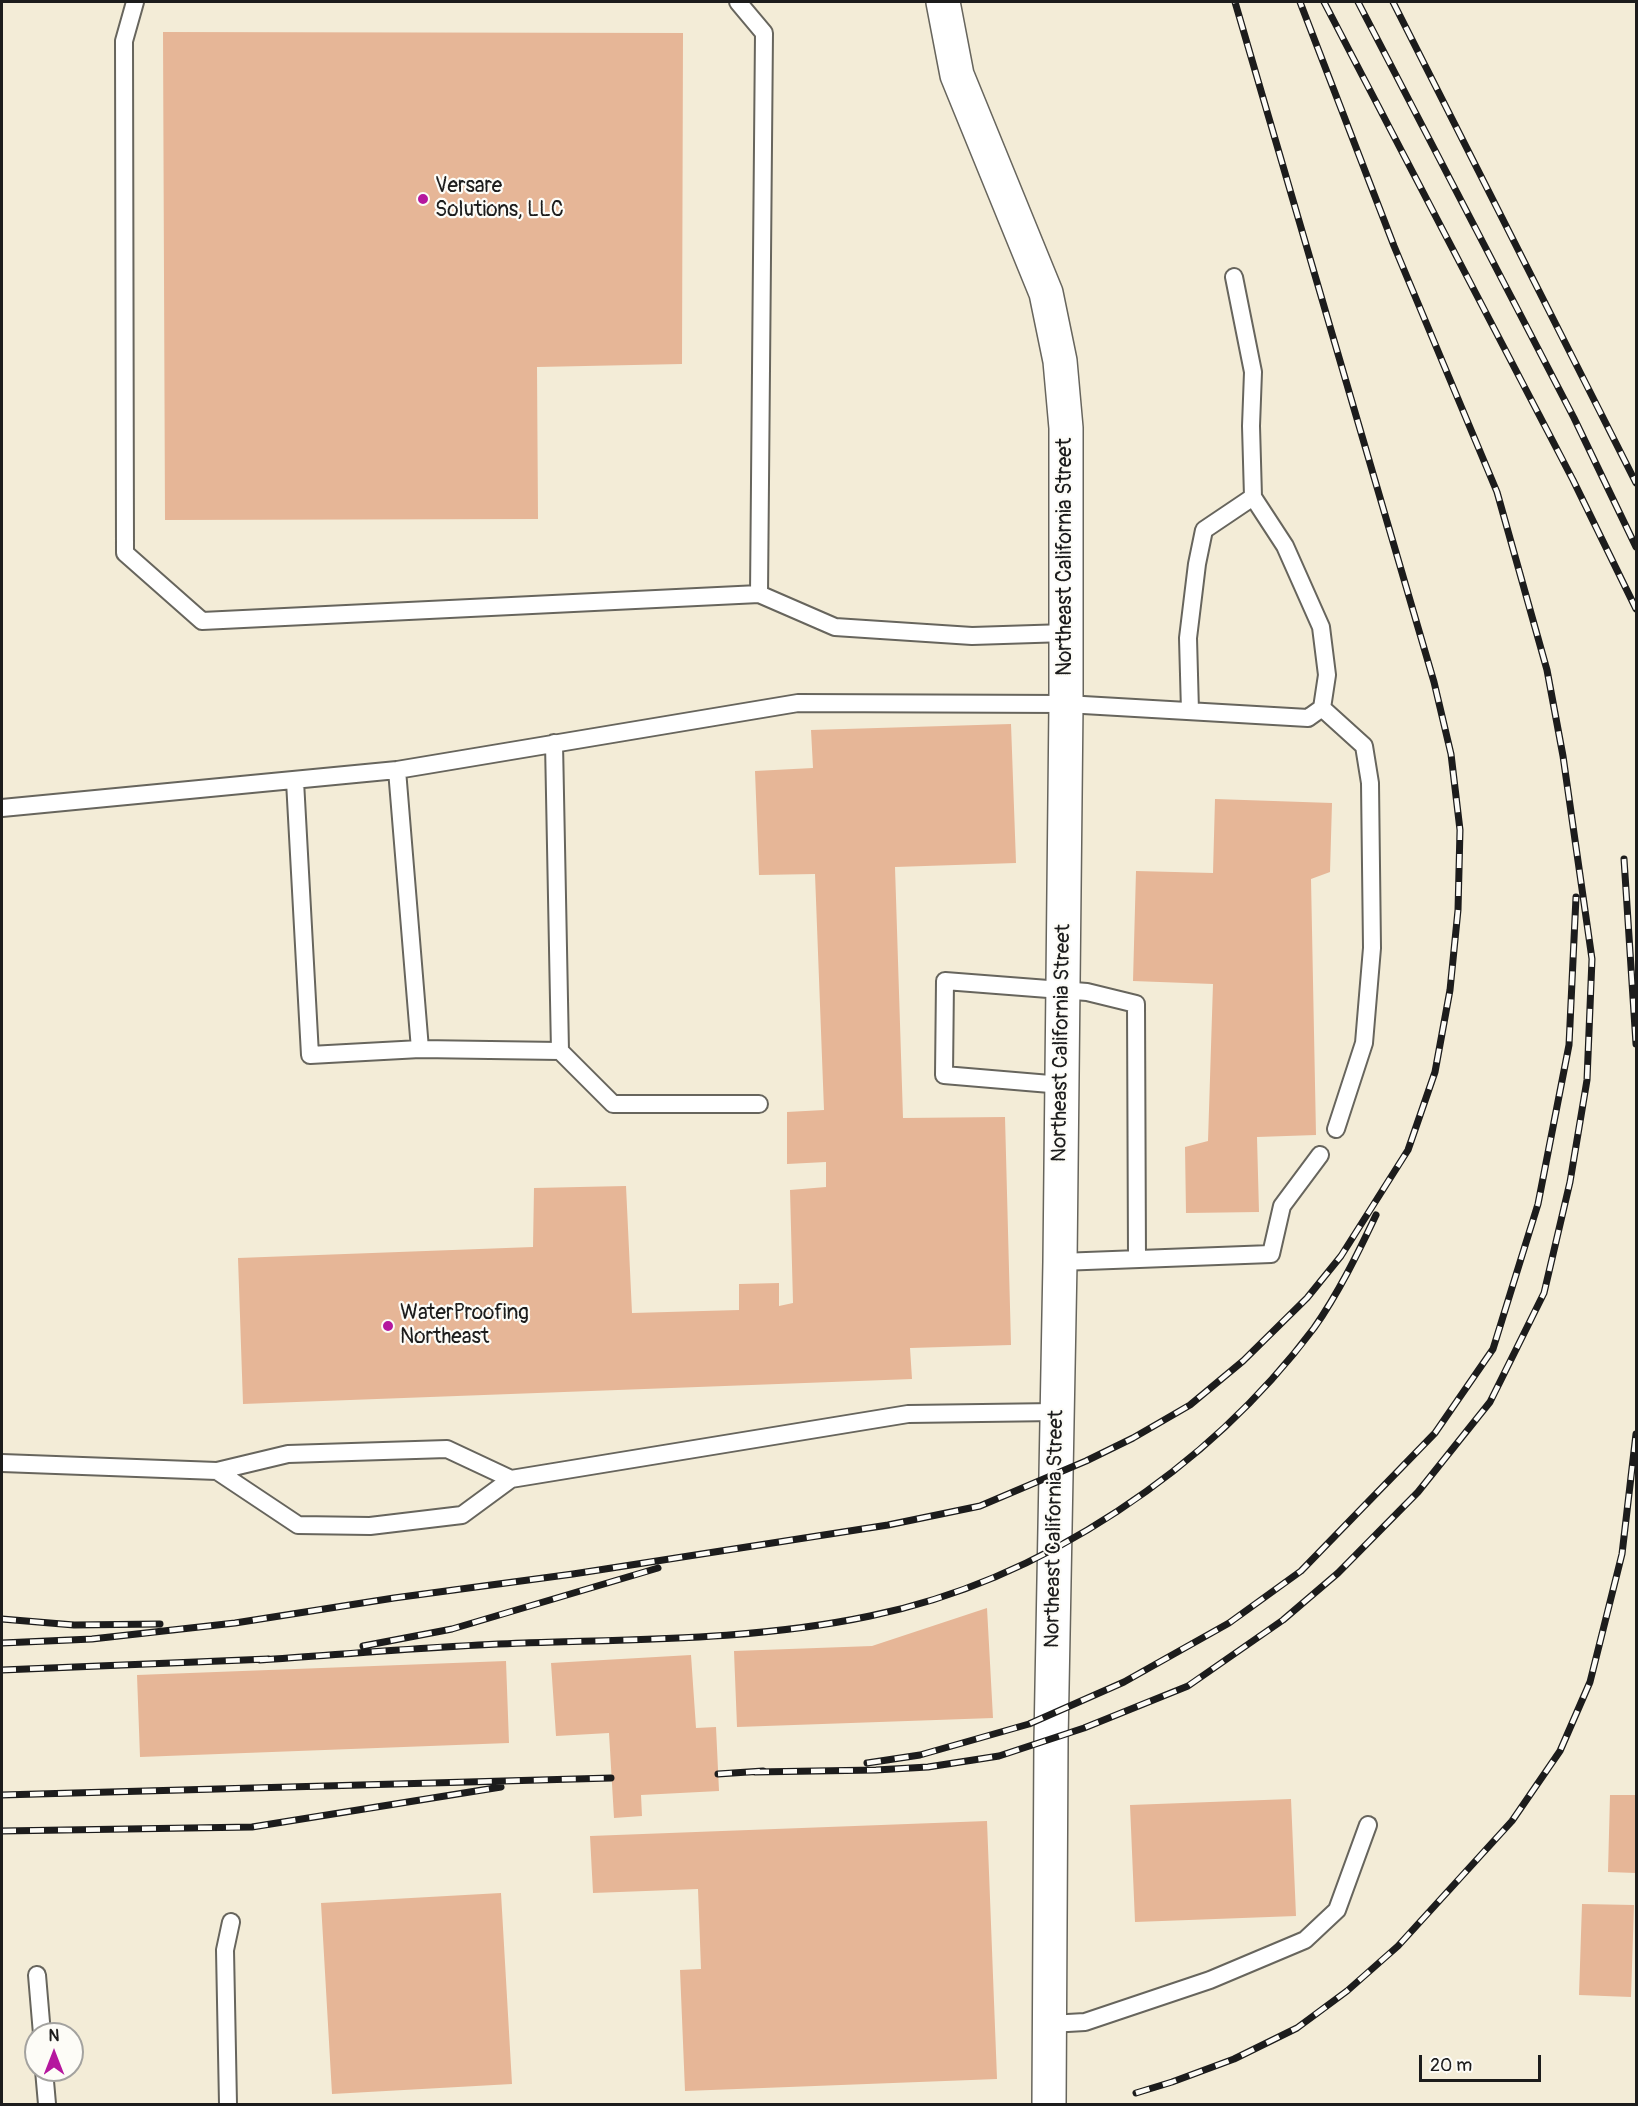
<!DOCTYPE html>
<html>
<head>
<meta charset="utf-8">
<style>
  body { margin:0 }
  #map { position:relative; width:1638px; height:2106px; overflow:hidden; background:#f3ecd7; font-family:Pangolin,sans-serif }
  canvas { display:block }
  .frame { position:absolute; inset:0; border:3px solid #1c1c1c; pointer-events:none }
  .north { position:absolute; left:24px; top:2022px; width:60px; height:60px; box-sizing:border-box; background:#fdfcf7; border:2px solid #a3a29f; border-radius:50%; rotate:0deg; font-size:16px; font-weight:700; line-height:24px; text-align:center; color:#1c1c1c }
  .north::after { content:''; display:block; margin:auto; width:21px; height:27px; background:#b5179e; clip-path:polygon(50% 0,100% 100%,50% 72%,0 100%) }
  .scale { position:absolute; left:1419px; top:2055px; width:122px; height:27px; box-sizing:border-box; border:3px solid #1c1c1c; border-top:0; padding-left:8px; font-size:18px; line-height:21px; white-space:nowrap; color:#1c1c1c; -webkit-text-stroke:4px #fdfcf7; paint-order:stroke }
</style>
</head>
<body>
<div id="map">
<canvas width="1638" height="2106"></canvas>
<div class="frame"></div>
<div class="north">N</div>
<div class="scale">20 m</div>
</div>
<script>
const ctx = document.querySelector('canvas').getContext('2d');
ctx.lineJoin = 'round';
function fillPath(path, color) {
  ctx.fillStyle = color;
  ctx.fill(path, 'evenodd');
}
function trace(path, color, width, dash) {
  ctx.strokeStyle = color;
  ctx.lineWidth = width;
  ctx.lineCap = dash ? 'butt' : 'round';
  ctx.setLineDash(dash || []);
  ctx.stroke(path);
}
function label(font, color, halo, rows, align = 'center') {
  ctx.font = font + ' Pangolin,sans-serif';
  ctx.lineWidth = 4.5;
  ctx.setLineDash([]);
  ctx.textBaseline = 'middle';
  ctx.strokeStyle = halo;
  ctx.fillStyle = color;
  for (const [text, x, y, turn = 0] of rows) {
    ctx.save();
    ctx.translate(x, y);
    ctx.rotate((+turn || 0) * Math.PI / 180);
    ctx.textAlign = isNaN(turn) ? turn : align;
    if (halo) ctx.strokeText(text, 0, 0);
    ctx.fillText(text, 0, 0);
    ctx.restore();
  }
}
const building = new Path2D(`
  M 163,32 L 683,33 L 682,364 L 537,367 L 538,519 L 165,520 Z
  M 1011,724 L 1016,863 L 895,867 L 903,1118 L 1005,1117 L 1011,1345 L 910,1348 L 912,1379 L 243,1404 L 238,1258 L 533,1247 L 534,1188 L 626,1186 L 632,1313 L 739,1310 L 739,1284 L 779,1283 L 779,1306 L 793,1303 L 790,1190 L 826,1187 L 826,1162 L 787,1164 L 787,1112 L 824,1110 L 815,874 L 759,875 L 755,771 L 813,768 L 811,730 Z
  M 1215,799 L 1332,803 L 1330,872 L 1311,879 L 1316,1135 L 1257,1137 L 1259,1212 L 1186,1213 L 1185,1147 L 1208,1141 L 1213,984 L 1133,981 L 1136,871 L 1213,873 Z
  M 987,1608 L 993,1718 L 737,1727 L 734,1651 L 872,1646 Z
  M 691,1655 L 696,1728 L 716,1727 L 719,1791 L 641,1795 L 642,1816 L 614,1818 L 609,1733 L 556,1736 L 551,1663 Z
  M 506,1661 L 509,1743 L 140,1757 L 137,1675 Z
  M 1610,1795 L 1636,1795 L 1636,1873 L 1608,1872 Z
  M 1291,1799 L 1296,1916 L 1135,1922 L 1130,1805 Z
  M 987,1821 L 997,2079 L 685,2091 L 680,1970 L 701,1969 L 698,1889 L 593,1893 L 590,1836 Z
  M 501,1893 L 512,2084 L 332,2094 L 321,1903 Z
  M 1582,1904 L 1634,1905 L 1631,1997 L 1579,1995 Z`);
const service = new Path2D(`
  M 135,2 L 124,41 L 125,553 L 202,621 L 759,594 L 835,627 L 972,636 L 1066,633
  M 738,2 L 764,33 L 759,594
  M 1322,708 L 1364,746 L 1370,783 L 1372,948 L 1364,1043 L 1336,1129
  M 1190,711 L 1188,638 L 1197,564 L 1204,530 L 1253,497
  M 554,743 L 560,1051
  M 397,770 L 420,1049 L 560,1051 L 613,1104 L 759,1104
  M 295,781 L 310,1055 L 420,1049
  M 2,808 L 397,770 L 798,703 L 1066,704 L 1308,718 L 1322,708 L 1327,675 L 1321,627 L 1285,546 L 1253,497 L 1251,426 L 1253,372 L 1234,277
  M 1062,1085 L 944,1075 L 945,981 L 1087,992 L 1136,1004 L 1137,1259
  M 1060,1262 L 1271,1254 L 1282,1206 L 1320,1155
  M 2,1463 L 217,1471 L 288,1454 L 447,1449 L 511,1479 L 908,1414 L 1056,1412
  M 217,1471 L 298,1525 L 370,1526 L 462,1515 L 511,1479
  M 37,1975 L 42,2034
  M 1050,2024 L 1085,2022 L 1210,1980 L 1305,1940 L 1337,1910 L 1368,1825
  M 44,2070 L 47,2104
  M 228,2104 L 225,1950 L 231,1922`);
const minor = new Path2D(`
  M 943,2 L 957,75 L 1046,293 L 1060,361 L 1066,428 L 1066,704 L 1060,1262 L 1051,1740 L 1049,2104`);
const rail = new Path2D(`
  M 1324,2 L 1573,480 L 1636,609
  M 1358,2 L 1574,418 L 1636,547
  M 1393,2 L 1636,483
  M 1624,859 L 1636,1044
  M 2,1619 L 74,1625 L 160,1624
  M 2,1643 L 92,1639 L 235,1623 L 394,1598 L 573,1574 L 888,1525 L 980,1506 L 1086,1461 L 1133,1438 L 1190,1405 L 1243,1361 L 1307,1298 L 1341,1256 L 1408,1150 L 1435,1072 L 1450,990 L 1458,910 L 1460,830 L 1451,754 L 1434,682 L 1235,2
  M 363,1646 L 452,1629 L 658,1568
  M 260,1660 C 348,1654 436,1646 524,1643 C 639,1639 756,1640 870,1616 C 1042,1581 1209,1468 1314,1328 C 1338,1294 1358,1253 1376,1215
  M 2,1670 L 268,1659
  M 867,1763 L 920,1755 L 1029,1724 L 1124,1682 L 1229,1623 L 1301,1571 L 1435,1433 L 1493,1349 L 1538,1204 L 1569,1045 L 1576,897
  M 755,1772 L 876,1770 L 928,1767 L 999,1756 L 1084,1728 L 1188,1686 L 1283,1620 L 1338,1573 L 1418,1492 L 1490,1402 L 1544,1293 L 1570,1182 L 1587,1080 L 1592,959 L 1563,756 L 1547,670 L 1497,492 L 1394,246 L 1300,2
  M 718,1774 L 763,1771
  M 2,1795 L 611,1778
  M 2,1831 L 252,1827 L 501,1787
  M 1136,2093 L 1172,2082 L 1234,2059 L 1297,2028 L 1347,1991 L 1398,1946 L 1512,1821 L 1560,1751 L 1590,1682 L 1622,1554 L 1636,1434`);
const markers = [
  [423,199,6,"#b5179e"],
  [388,1326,6,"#b5179e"]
];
const poiNames = [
  ["Versare",435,187],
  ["Solutions, LLC",435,211],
  ["WaterProofing",400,1314],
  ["Northeast",400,1338]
];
const streetNames = [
  ["Northeast California Street",1066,557,-90],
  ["Northeast California Street",1062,1043,-89],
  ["Northeast California Street",1055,1529,-89]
];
fillPath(building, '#e6b697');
trace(service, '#67655d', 20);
trace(minor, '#67655d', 36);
trace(service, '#fff', 16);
trace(minor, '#fff', 33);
trace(rail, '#1c1c1c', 7);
trace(rail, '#fdfcf7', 4.5, [14]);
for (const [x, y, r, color] of markers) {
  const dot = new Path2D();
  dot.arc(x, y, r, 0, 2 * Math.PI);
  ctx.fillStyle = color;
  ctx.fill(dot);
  trace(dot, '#fdfcf7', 2);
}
label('21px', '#1c1c1c', '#fdfcf7', poiNames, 'left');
label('21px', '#1c1c1c', '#fdfcf7', streetNames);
</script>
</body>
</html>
